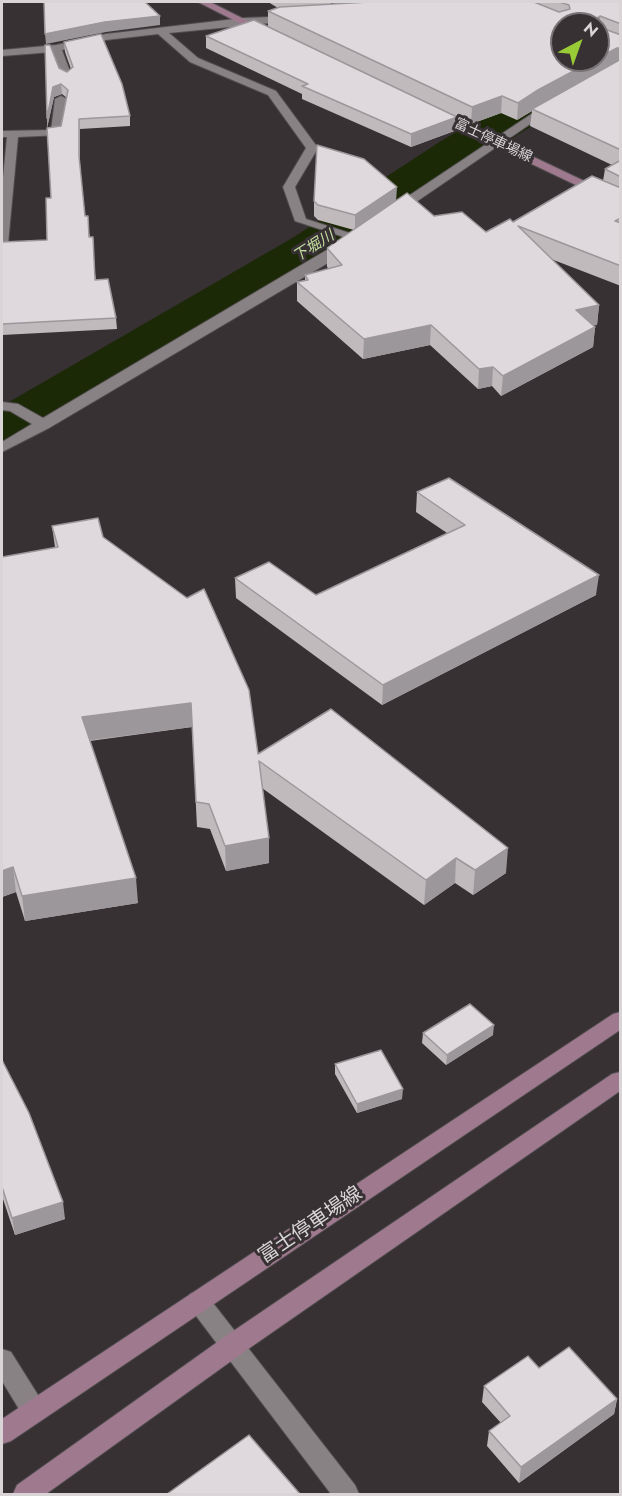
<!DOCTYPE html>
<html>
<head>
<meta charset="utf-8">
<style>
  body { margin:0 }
  #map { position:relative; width:622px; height:1496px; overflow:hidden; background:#373134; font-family:Jost,sans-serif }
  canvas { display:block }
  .frame { position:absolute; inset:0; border:3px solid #d9d5d7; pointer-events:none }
  .north { position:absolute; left:550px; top:12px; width:60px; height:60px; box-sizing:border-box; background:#373134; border:2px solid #787375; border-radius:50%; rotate:41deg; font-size:16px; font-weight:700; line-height:24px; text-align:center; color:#d9d5d7 }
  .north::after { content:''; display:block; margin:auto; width:21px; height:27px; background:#99cb36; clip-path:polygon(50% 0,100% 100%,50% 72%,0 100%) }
</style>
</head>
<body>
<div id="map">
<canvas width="622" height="1496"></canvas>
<div class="frame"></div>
<div class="north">N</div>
</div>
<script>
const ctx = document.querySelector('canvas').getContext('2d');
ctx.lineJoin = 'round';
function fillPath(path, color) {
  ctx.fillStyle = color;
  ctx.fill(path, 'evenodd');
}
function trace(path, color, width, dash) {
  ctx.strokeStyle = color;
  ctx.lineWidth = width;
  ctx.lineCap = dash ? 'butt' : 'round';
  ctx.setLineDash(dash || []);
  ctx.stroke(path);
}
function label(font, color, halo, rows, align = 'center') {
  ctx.font = font + ' Jost,"Noto Sans JP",sans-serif';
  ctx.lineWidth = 6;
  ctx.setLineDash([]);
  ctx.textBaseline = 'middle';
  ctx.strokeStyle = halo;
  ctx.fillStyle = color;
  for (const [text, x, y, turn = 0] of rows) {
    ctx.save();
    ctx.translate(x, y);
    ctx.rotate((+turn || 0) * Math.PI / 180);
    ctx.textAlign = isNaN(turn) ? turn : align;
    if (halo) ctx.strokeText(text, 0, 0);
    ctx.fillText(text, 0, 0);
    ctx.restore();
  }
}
const river = new Path2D(`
  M 620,41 L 620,72 L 475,161 L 330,259 L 23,442 L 2,447 L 2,406 L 294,237 L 441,141 L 579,60 L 598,60 L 598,49 Z`);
const street = new Path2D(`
  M 295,16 L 296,18 L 291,21 L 169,33 L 198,58 L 276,91 L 318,148 L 295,187 L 306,219 L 362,237 L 353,240 L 352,245 L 328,263 L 49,428 L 2,452 L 2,442 L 32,424 L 10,411 L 2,410 L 2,402 L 18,404 L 43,418 L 347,238 L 295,221 L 283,187 L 306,148 L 268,95 L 190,62 L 158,34 L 106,40 L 62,50 L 72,77 L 67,80 L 62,77 L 52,52 L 2,56 L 2,50 L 56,45 L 106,34 L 243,18 Z
  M 61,96 L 67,99 L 60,135 L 18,137 L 8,244 L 2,248 L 2,188 L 7,137 L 2,137 L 2,131 L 51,130 L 55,99 Z
  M 548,103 L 558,105 L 397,215 L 389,215 L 389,209 Z
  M 198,1291 L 206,1294 L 355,1485 L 359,1494 L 331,1494 L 190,1308 L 186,1301 L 190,1294 Z
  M 2,1349 L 11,1352 L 43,1403 L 47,1411 L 43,1419 L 34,1422 L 25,1419 L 2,1381 Z`);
const secondary = new Path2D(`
  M 198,2 L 210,2 L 272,33 L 263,35 Z
  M 431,112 L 439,112 L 620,198 L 620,206 L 431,116 Z
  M 620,1012 L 620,1030 L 11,1441 L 2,1444 L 2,1419 L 613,1014 Z
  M 620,1072 L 620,1091 L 241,1354 L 46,1494 L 13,1494 L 17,1485 L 223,1338 L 612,1074 Z`);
const wall = new Path2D(`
  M 268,2 L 331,2 L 331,4 L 340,3 L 339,2 L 621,2 L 621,286 L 551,259 L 599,305 L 597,325 L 593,325 L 595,327 L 593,347 L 501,396 L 492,386 L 478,389 L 430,345 L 363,359 L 297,301 L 297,282 L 305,280 L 305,275 L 329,269 L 327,267 L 327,248 L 354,230 L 318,220 L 314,216 L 314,201 L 396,201 L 434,216 L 486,232 L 513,222 L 603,181 L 605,169 L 612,165 L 530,126 L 532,111 L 517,120 L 501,113 L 471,124 L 457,118 L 457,130 L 411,147 L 302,99 L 302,94 L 206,48 L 206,36 L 268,27 L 268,11 L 278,8 Z
  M 64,42 L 130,116 L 130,126 L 80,129 L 80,164 L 85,216 L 90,237 L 96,280 L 116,318 L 117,329 L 2,335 L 2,242 L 47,240 L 51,198 L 61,126 L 67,98 L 62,94 L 54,97 L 47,128 L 47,118 L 59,68 L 67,72 L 71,69 L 65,52 Z
  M 417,492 L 596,595 L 382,705 L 236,598 L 235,578 L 316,595 L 447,533 L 416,512 Z
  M 52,526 L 103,537 L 258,754 L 506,873 L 473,895 L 455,883 L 424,905 L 262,788 L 269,863 L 226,871 L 210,829 L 197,827 L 192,727 L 90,741 L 138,903 L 25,921 L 16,892 L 2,897 L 55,547 Z
  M 423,1033 L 493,1035 L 446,1065 L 422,1043 Z
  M 2,1060 L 65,1219 L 15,1235 L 2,1196 Z
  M 335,1064 L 402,1099 L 357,1113 L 335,1074 Z
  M 539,1368 L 617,1399 L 614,1414 L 519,1483 L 487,1446 L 489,1431 L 501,1423 L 482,1402 L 484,1386 Z`);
const shadedWall = new Path2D(`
  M 160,16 L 160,25 L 106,32 L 46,44 L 45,34 L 105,22 Z
  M 600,16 L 599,33 L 597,18 Z
  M 617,48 L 621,48 L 621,64 L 532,109 L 532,111 L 517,120 L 518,103 L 538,90 L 594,60 L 598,60 L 598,58 Z
  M 61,84 L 62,94 L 54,97 L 47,128 L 47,118 L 53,87 Z
  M 502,96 L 501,113 L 471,124 L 472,107 Z
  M 457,117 L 457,130 L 411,147 L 411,134 Z
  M 397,187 L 396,202 L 355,231 L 355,215 Z
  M 599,305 L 597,325 L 575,329 L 576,310 Z
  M 431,325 L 430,345 L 363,359 L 364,339 Z
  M 595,327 L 593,347 L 501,396 L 503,376 Z
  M 493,367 L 492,386 L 478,389 L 479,369 Z
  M 599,575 L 596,595 L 382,705 L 383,685 Z
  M 191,703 L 192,727 L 84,741 L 82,717 Z
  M 269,838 L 269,863 L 226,871 L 225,846 Z
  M 508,848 L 506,873 L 473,895 L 475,870 Z
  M 456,858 L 455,883 L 424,905 L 426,880 Z
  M 13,867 L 16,892 L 2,897 L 2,871 Z
  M 136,878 L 138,903 L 25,921 L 22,896 Z
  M 494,1025 L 493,1035 L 446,1065 L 447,1055 Z
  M 403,1089 L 402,1099 L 357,1113 L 357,1104 Z
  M 63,1202 L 65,1219 L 15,1235 L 12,1218 Z
  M 617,1399 L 614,1414 L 519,1483 L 521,1467 Z`);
const building = new Path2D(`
  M 44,2 L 145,2 L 160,16 L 105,22 L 45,34 Z
  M 369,2 L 534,2 L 559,12 L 570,9 L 569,5 L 559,2 L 621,2 L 621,24 L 600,16 L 597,18 L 599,27 L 621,35 L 621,48 L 617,48 L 598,58 L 598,24 L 562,24 L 562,60 L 594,60 L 538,90 L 518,103 L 502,96 L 472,107 L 268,11 L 280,7 Z
  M 254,20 L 457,117 L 411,134 L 302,86 L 308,84 L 206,36 Z
  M 101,34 L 122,84 L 130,116 L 79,119 L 79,156 L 85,216 L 88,216 L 89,237 L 93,237 L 95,280 L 108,279 L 116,318 L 2,324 L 2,242 L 47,240 L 46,198 L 51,198 L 47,128 L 61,126 L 68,90 L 61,84 L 53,87 L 47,118 L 45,45 L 50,45 L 59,68 L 67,72 L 73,67 L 64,42 Z
  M 621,59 L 621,150 L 532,109 Z
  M 317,145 L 364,159 L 397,187 L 355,215 L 318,205 L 314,201 Z
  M 621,160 L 621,177 L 605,169 Z
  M 592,176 L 621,188 L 621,218 L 615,221 L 621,223 L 621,266 L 518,226 L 599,305 L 576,310 L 595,327 L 503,376 L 493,367 L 479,369 L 431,325 L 364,339 L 297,282 L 308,280 L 305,275 L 342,265 L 327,248 L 407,193 L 434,216 L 462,212 L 486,232 L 510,219 L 513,222 Z
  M 449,478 L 599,575 L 383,685 L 235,578 L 269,562 L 316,595 L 465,525 L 417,492 Z
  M 98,518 L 103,537 L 187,598 L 204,589 L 249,690 L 258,754 L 331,709 L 508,848 L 475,870 L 456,858 L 426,880 L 259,761 L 269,838 L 225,846 L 209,804 L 196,802 L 191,703 L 82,717 L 136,878 L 22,896 L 13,867 L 2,871 L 2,557 L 58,547 L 52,526 Z
  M 470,1004 L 494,1025 L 447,1055 L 423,1033 Z
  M 381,1050 L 403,1089 L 357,1104 L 335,1064 Z
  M 2,1060 L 29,1113 L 63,1202 L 12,1218 L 2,1187 Z
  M 569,1347 L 617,1399 L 521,1467 L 489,1431 L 510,1416 L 484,1386 L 528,1356 L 539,1368 Z
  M 249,1435 L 300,1494 L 167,1494 Z`);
const farStreetnames = [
  ["富士停車場線",493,141,25]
];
const farWaternames = [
  ["下堀川",314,247,-32]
];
const nearStreetnames = [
  ["富士停車場線",311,1226,-34]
];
fillPath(river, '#1c2906');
trace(street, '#524e50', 2);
trace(secondary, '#524e50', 2);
fillPath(street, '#898285');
fillPath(secondary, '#9f798e');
fillPath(wall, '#c0babd');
fillPath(shadedWall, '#9c979a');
fillPath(building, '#dfd8dc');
trace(building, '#9c979a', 1.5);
label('14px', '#d9d5d7', '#373134', farStreetnames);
label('italic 15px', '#c3de9f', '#373134', farWaternames);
label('20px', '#d9d5d7', '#373134', nearStreetnames);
</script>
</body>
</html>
